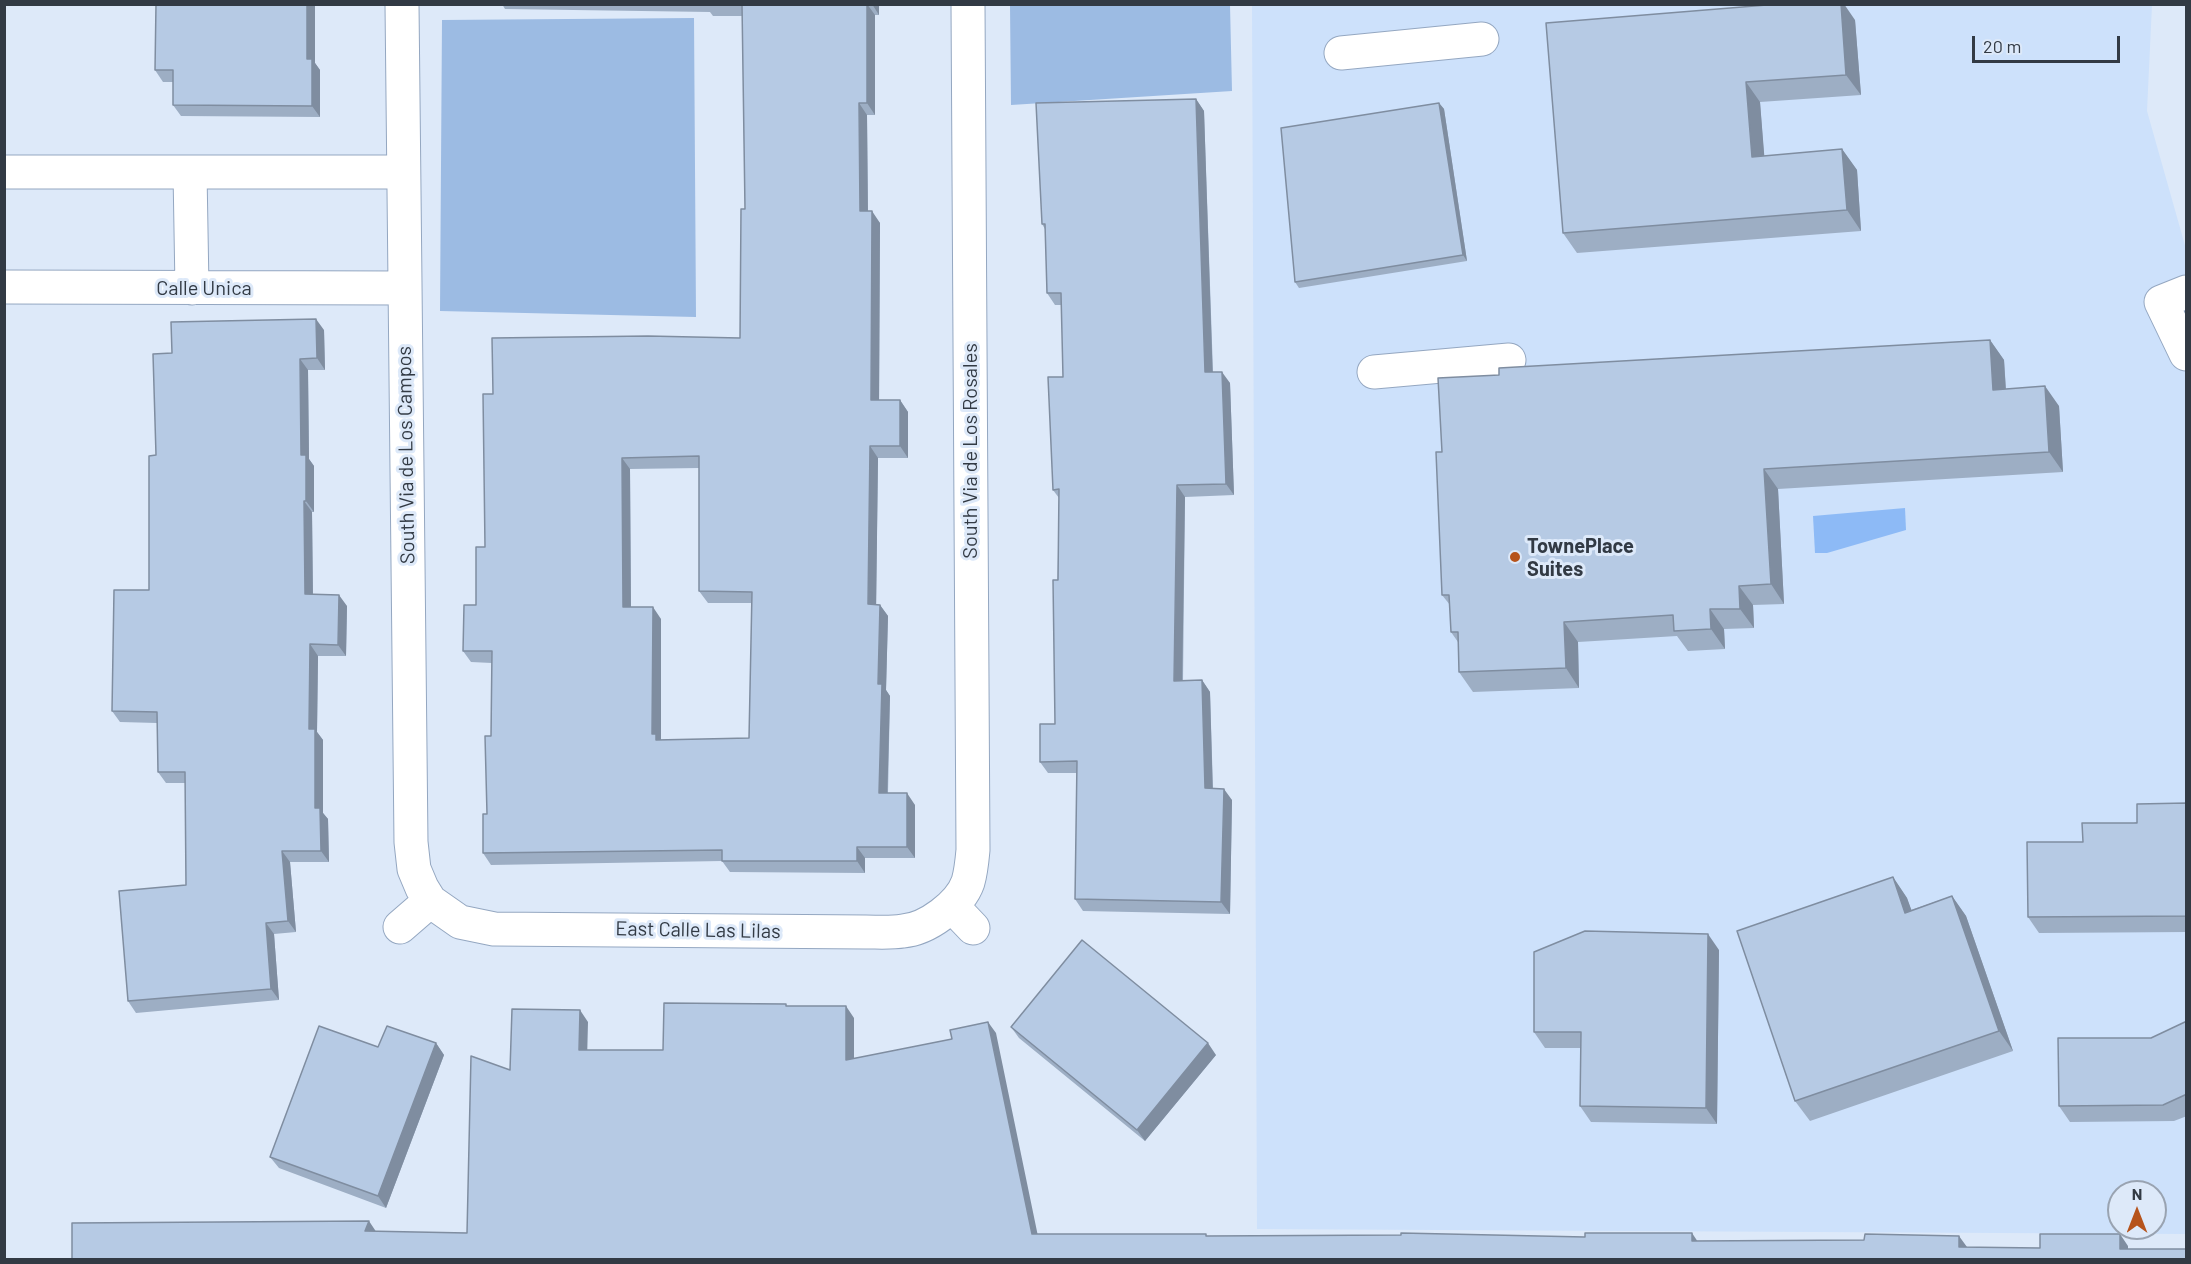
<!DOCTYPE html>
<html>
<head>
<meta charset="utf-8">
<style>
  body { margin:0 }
  #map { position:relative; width:2191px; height:1264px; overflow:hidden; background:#dde9f9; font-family:Barlow,sans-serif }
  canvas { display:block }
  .frame { position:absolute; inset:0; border:6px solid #323a44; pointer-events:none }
  .north { position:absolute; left:2107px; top:1180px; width:60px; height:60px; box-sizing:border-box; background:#dde9f9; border:2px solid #99a3b1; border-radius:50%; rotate:0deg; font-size:16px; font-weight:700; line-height:24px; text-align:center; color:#323a44 }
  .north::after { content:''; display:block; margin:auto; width:21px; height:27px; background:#b6531b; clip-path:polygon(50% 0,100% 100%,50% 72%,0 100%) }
  .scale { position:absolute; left:1972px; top:36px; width:148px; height:27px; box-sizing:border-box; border:3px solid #323a44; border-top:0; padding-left:8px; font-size:18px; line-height:21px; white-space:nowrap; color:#323a44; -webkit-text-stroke:4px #dde9f9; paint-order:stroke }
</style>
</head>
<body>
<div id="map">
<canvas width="2191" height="1264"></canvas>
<div class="frame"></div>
<div class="north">N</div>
<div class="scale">20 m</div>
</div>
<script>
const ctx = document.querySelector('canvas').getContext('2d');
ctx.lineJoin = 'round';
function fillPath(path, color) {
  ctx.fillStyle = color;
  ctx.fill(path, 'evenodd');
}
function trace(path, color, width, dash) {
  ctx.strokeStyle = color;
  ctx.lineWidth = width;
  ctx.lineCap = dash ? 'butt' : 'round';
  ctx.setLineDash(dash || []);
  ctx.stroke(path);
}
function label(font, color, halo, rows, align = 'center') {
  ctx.font = font + ' Barlow,sans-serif';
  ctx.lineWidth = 6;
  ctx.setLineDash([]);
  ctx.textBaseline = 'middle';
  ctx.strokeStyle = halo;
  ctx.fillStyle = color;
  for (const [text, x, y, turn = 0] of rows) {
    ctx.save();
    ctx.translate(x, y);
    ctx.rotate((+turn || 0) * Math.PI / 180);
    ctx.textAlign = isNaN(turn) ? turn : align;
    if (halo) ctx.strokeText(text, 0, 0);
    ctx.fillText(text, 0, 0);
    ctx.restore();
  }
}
const built = new Path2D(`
  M 1252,5 L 2152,5 L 2147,111 L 2186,249 L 2186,1234 L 1257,1229 ZM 2119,1192 L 2155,1192 L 2155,1228 L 2119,1228 Z`);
const green = new Path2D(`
  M 1010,5 L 1230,5 L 1232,91 L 1011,105 Z
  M 694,18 L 696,317 L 440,311 L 442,20 Z`);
const water = new Path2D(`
  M 1905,508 L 1906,530 L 1827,553 L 1815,553 L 1813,516 Z`);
const minor = new Path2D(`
  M 402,4 L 411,842 L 414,869 L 422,888 L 430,901 L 460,922 L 494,929 L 866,932 C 878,932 891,933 903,931 C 927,929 960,905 968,882 C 971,872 972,861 973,850 L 968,4
  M 1341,53 L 1482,39
  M 4,172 L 403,172
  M 190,172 L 192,288
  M 4,287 L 404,288
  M 2186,292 L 2161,302 L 2186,354
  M 1374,372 L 1509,360
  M 952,906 L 973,928
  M 400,927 L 430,901`);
const wall = new Path2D(`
  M 315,4 L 315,63 L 320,70 L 320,117 L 181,116 L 173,105 L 173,82 L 163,82 L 155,70 Z
  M 502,4 L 879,4 L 879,15 L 875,15 L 875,115 L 867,115 L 868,211 L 880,223 L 879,400 L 900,400 L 908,412 L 908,458 L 878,458 L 876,604 L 880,605 L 888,616 L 886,690 L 890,696 L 888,793 L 915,805 L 915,858 L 865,858 L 865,873 L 730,872 L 722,861 L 491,865 L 483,853 L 487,814 L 491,736 L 492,663 L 471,662 L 463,651 L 476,605 L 485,547 L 493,394 L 740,338 L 745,209 L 742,16 L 713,16 L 710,12 L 505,9 ZM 699,468 L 699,591 L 708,603 L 752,603 L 749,738 L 661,740 L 661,619 L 631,607 L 630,469 Z
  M 1855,20 L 1861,95 L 1760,102 L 1764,156 L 1842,149 L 1857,170 L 1861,231 L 1577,253 L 1563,233 L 1546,23 Z
  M 1196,99 L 1204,111 L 1213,372 L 1230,383 L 1234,495 L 1185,497 L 1183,681 L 1202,680 L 1210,692 L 1213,789 L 1232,800 L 1230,914 L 1083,911 L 1075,899 L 1077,773 L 1048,773 L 1040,762 L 1055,724 L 1059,498 L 1053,490 L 1063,377 L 1062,305 L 1055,305 L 1047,293 L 1045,229 L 1042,224 Z
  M 1439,103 L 1444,109 L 1467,261 L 1299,288 L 1295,282 Z
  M 324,330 L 325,370 L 308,370 L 309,459 L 314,466 L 314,512 L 312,512 L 313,594 L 347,606 L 346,656 L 318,656 L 317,732 L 323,740 L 323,813 L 328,819 L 329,862 L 290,862 L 296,932 L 274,934 L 279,1000 L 136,1013 L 128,1001 L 186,885 L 185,783 L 166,783 L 158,772 L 157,723 L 120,722 L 112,711 L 149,590 L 156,455 L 172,353 Z
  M 1990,340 L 2004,360 L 2006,389 L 2059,406 L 2063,472 L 1778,489 L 1784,604 L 1753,605 L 1754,628 L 1724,629 L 1725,649 L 1688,651 L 1677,636 L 1578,642 L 1579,688 L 1473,692 L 1459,672 L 1458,642 L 1451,632 L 1450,605 L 1442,595 L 1442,452 L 1499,375 Z
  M 2187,803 L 2187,932 L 2039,933 L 2028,917 L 2083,842 Z
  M 1893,877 L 1907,898 L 1911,910 L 1952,896 L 1966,916 L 2013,1051 L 1810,1121 L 1795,1101 Z
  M 1719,950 L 1717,1124 L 1591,1122 L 1580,1106 L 1580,1048 L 1545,1048 L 1534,1032 Z
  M 2187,1021 L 2187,1116 L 2174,1121 L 2070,1122 L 2059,1106 L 2151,1038 Z
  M 1011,1027 L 1216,1055 L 1145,1141 L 1019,1038 Z
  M 436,1043 L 444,1055 L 386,1208 L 279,1168 L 270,1157 L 378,1047 Z`);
const shadedWall = new Path2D(`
  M 307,4 L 315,4 L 315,63 L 320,70 L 320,117 L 312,106 L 307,59 Z
  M 867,4 L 875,15 L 875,115 L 867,103 Z
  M 872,4 L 879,4 L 879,15 Z
  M 1841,4 L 1844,4 L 1855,20 L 1861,95 L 1846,75 Z
  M 1746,82 L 1760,102 L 1766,177 L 1752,157 Z
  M 1196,99 L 1204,111 L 1213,384 L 1205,372 Z
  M 859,103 L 867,115 L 868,222 L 860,211 Z
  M 1439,103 L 1444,109 L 1467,261 L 1463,255 Z
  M 1842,149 L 1857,170 L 1861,231 L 1847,210 Z
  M 872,211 L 880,223 L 879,411 L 871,400 Z
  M 316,319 L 324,330 L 325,370 L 317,358 Z
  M 1990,340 L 2004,360 L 2007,410 L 1993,390 Z
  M 300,359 L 308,370 L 309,459 L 314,466 L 314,512 L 306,501 L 301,455 Z
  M 1222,372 L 1230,383 L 1234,495 L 1226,484 Z
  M 2045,386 L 2059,406 L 2063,472 L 2049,452 Z
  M 900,400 L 908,412 L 908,458 L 900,446 Z
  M 870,446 L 878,458 L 876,616 L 868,604 Z
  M 622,458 L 630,469 L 631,618 L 623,607 Z
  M 1764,469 L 1778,489 L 1784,604 L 1771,584 Z
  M 1177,485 L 1185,497 L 1182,692 L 1174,681 Z
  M 304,501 L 312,512 L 313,605 L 305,594 Z
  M 1739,586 L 1753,605 L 1754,628 L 1740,609 Z
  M 339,595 L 347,606 L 346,656 L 338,645 Z
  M 880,605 L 888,616 L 886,690 L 890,696 L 887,805 L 879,793 L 878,684 Z
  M 653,607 L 661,619 L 661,740 L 664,752 L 652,734 Z
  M 1710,609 L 1724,629 L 1725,649 L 1711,629 Z
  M 1564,622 L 1578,642 L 1579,688 L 1566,668 Z
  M 310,644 L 318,656 L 317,732 L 323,740 L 323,813 L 328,819 L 329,862 L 321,851 L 315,808 L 309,729 Z
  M 1202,680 L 1210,692 L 1213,800 L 1205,788 Z
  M 1224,789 L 1232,800 L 1230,914 L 1221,902 Z
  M 907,793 L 915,805 L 915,858 L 907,847 Z
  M 857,847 L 865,858 L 865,873 L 857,861 Z
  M 282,851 L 290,862 L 296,932 L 288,921 Z
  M 1893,877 L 1907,898 L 1920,933 L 1905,913 Z
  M 1952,896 L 1966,916 L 2013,1051 L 1999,1031 Z
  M 266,923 L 274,934 L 279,1000 L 271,989 Z
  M 1708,934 L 1719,950 L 1717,1124 L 1706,1108 Z
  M 846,1006 L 854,1018 L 854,1072 L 846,1060 Z
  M 580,1010 L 588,1022 L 587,1061 L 579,1050 Z
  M 988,1022 L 996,1033 L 1040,1246 L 1032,1234 Z
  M 436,1043 L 444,1055 L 386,1208 L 378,1196 Z
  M 1208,1043 L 1216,1055 L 1145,1141 L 1137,1130 Z
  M 369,1221 L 377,1233 L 365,1231 Z
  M 1692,1233 L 1700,1245 L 1692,1241 Z
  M 2120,1234 L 2128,1246 L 2128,1260 L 2120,1249 Z
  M 1959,1236 L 1967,1247 L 1959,1247 Z`);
const building = new Path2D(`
  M 156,4 L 307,4 L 307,59 L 312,59 L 312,106 L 173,105 L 173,70 L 155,70 Z
  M 742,4 L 867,4 L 867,103 L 859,103 L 860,211 L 872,211 L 871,400 L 900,400 L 900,446 L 870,446 L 868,604 L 880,605 L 878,684 L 882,684 L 879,793 L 907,793 L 907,847 L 857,847 L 857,861 L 722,861 L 722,850 L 483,853 L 483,814 L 487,814 L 485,736 L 491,736 L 492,651 L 463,651 L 464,605 L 476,605 L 476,547 L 485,547 L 483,394 L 493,394 L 492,338 L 648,336 L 740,338 L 741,209 L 745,209 ZM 699,456 L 699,591 L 752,592 L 749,738 L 656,740 L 656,734 L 652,734 L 653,607 L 623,607 L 622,458 Z
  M 1779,4 L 1841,4 L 1846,75 L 1746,82 L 1752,157 L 1842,149 L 1847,210 L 1563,233 L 1546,23 Z
  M 1196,99 L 1205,372 L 1222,372 L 1226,484 L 1177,485 L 1174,681 L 1202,680 L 1205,788 L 1224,789 L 1221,902 L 1075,899 L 1077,761 L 1040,762 L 1040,724 L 1055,724 L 1053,580 L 1058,580 L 1059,489 L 1053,490 L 1048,377 L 1063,377 L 1061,293 L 1047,293 L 1045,224 L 1042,224 L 1036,103 Z
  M 1439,103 L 1463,255 L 1295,282 L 1281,128 Z
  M 316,319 L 317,358 L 300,359 L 301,455 L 306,455 L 306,501 L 304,501 L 305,594 L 339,595 L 338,645 L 310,644 L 309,729 L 315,729 L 315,808 L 320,808 L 321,851 L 282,851 L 288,921 L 266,923 L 271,989 L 128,1001 L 119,891 L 186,885 L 185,772 L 158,772 L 157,712 L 112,711 L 114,590 L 149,590 L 149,456 L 156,455 L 153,354 L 172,353 L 171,322 Z
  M 1990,340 L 1993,390 L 2045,386 L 2049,452 L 1764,469 L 1771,584 L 1739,586 L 1740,609 L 1710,609 L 1711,629 L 1674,631 L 1673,615 L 1564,622 L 1566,668 L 1459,672 L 1458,632 L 1451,632 L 1449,595 L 1442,595 L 1436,452 L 1442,452 L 1438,378 L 1499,375 L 1499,368 Z
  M 2187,803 L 2187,916 L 2028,917 L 2027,842 L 2083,842 L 2082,823 L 2137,823 L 2137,804 Z
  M 1893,877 L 1905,913 L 1952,896 L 1999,1031 L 1795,1101 L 1737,931 Z
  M 1585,931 L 1708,934 L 1706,1108 L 1580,1106 L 1581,1032 L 1534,1032 L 1534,952 Z
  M 1082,940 L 1208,1043 L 1137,1130 L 1011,1027 Z
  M 664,1003 L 786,1004 L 786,1006 L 846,1006 L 846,1060 L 952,1039 L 950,1030 L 988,1022 L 1032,1234 L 1206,1234 L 1206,1236 L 1401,1235 L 1401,1233 L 1585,1237 L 1585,1233 L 1692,1233 L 1692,1241 L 1864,1240 L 1865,1234 L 1959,1236 L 1959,1247 L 2040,1248 L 2040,1234 L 2120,1234 L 2120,1249 L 2187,1249 L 2187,1260 L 72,1260 L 72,1223 L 369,1221 L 365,1231 L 467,1233 L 471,1056 L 510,1070 L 512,1009 L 580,1010 L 579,1050 L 663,1050 Z
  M 2187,1021 L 2187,1094 L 2163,1105 L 2059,1106 L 2058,1038 L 2151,1038 Z
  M 319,1026 L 378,1047 L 387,1026 L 436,1043 L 378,1196 L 270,1157 Z`);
const markers = [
  [1515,557,6,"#b6531b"]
];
const streetNames = [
  ["Calle Unica",204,288],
  ["South Via de Los Rosales",970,451,-90],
  ["South Via de Los Campos",406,455,-91],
  ["East Calle Las Lilas",698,930,1]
];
const poiNames = [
  ["TownePlace",1527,546],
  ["Suites",1527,569]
];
fillPath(built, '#cde1fb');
fillPath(green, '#9cbbe3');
fillPath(water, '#8dbaf6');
trace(minor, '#94a7c1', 35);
trace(minor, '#fff', 33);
fillPath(wall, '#9daec4');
fillPath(shadedWall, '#7f8da0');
fillPath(building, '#b6cae4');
trace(building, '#7f8da0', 1.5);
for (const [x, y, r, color] of markers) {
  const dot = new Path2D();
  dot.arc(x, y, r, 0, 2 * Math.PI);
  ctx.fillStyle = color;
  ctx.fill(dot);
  trace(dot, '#dde9f9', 2);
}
label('20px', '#323a44', '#dde9f9', streetNames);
label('bold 20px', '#323a44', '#dde9f9', poiNames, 'left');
</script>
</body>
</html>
